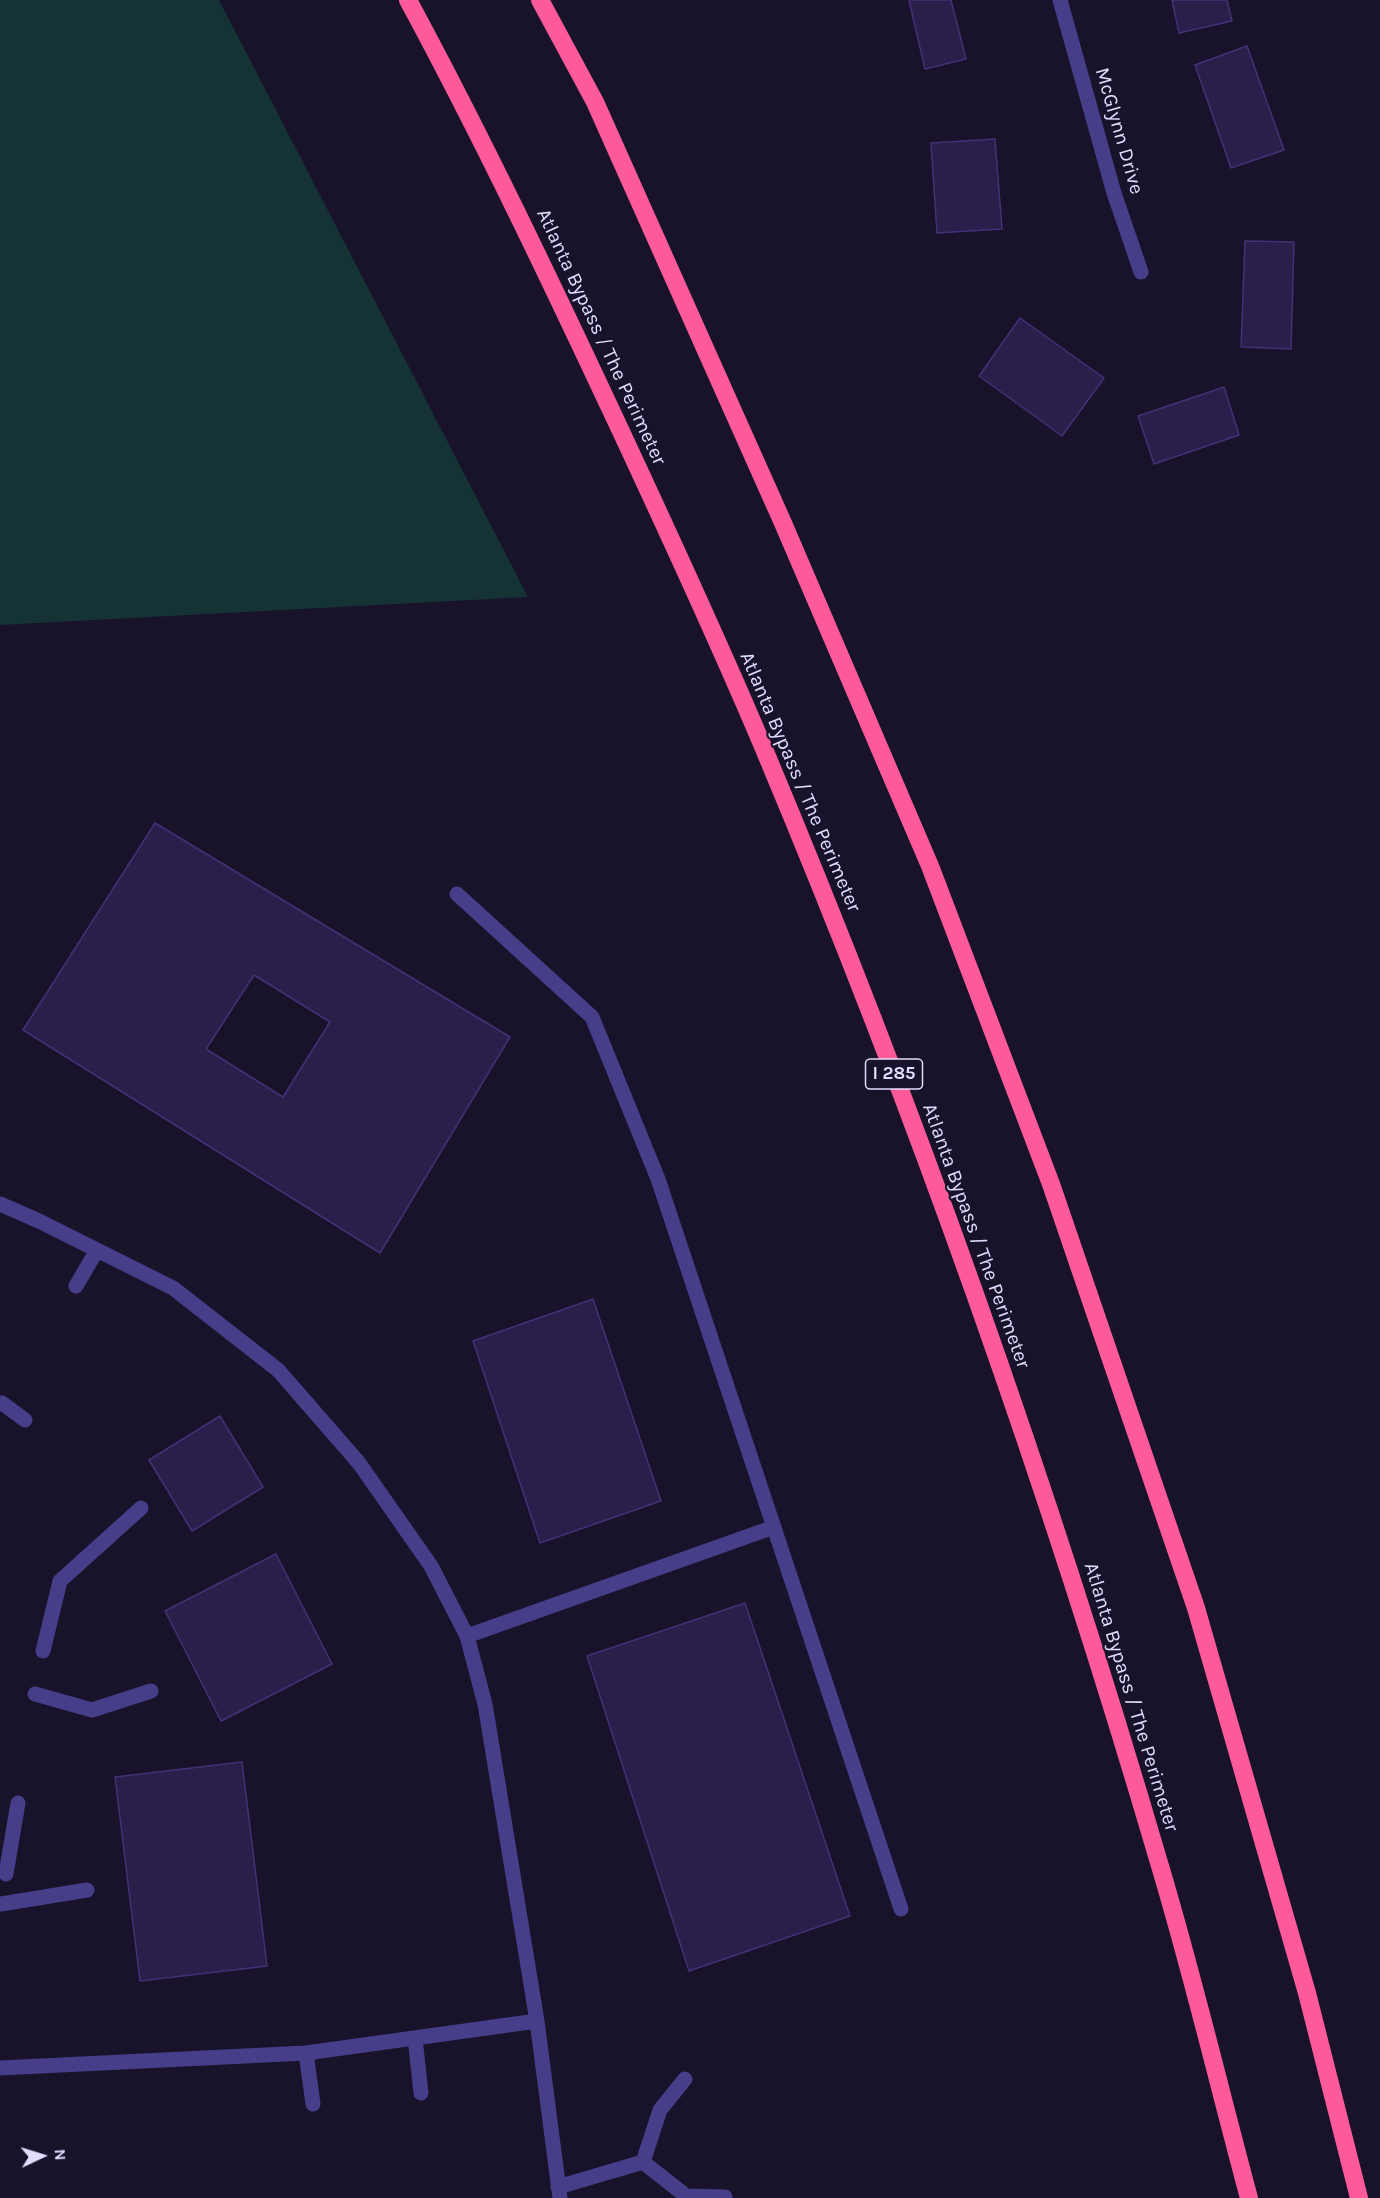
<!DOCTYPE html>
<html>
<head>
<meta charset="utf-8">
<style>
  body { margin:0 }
  #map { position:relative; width:1380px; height:2198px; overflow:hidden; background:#18122b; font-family:Karla,sans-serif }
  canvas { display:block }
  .north { position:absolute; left:12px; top:2126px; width:60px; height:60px; -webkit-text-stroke:4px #18122b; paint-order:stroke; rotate:86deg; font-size:16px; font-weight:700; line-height:24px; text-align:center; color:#e3dcfe }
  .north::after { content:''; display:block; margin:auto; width:21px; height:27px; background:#e3dcfe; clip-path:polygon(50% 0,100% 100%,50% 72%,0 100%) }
</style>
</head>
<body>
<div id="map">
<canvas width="1380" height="2198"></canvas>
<div class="north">N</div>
</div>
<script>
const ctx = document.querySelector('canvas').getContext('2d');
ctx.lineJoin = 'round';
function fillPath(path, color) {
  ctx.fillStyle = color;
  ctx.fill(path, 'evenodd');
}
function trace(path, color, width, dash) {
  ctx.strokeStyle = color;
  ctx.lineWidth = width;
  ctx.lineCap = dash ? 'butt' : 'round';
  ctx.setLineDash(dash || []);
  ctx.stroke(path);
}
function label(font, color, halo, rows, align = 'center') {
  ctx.font = font + ' Karla,sans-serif';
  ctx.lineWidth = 4.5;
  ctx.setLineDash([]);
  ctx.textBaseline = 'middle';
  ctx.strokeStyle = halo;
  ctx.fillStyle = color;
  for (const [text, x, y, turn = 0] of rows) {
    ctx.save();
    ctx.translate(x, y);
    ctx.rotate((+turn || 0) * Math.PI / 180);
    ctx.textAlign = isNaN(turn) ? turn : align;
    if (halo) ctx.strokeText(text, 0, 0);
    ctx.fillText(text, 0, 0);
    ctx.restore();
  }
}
const green = new Path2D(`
  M 0,0 L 219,0 L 528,597 L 0,625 Z`);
const building = new Path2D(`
  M 909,0 L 951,0 L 966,59 L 925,69 Z
  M 1172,0 L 1227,0 L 1232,21 L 1179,33 Z
  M 1247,46 L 1284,150 L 1231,168 L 1195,65 Z
  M 995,139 L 1002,229 L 937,233 L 931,143 Z
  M 1245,241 L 1294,242 L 1291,349 L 1241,347 Z
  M 1020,318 L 1104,378 L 1062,436 L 979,376 Z
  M 1224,387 L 1239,435 L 1154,464 L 1138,416 Z
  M 155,823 L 510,1037 L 380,1253 L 23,1030 ZM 254,975 L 330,1022 L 283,1097 L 206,1049 Z
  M 593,1299 L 661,1501 L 540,1543 L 473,1341 Z
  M 220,1416 L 263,1487 L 192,1531 L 149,1460 Z
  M 276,1554 L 332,1664 L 221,1721 L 165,1611 Z
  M 745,1603 L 850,1916 L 689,1971 L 587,1656 Z
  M 242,1762 L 267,1966 L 140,1981 L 115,1777 Z`);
const service = new Path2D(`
  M 457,894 L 592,1017 L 658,1179 L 901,1909
  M 0,1204 L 39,1221 L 173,1288 L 278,1370 L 359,1463 L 431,1566 L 467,1636 L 485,1704 L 537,2021 L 560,2198
  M 76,1286 L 97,1250
  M 2,1403 L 25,1420
  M 467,1636 L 774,1527
  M 43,1651 L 60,1581 L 141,1508
  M 35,1694 L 92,1710 L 151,1691
  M 6,1874 L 18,1803
  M 1,1904 L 87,1890
  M 415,2038 L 421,2093
  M 306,2053 L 313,2104
  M 0,2068 L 306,2053 L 537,2021
  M 643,2162 L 660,2110 L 685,2079
  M 643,2162 L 686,2196 L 725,2197
  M 558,2187 L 643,2162`);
const minor = new Path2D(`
  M 1060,0 L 1114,193 L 1141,272`);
const motorway = new Path2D(`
  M 408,0 C 483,139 551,282 618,425 C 668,532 718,640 764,749 C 917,1113 1049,1487 1160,1866 C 1193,1976 1219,2087 1249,2198
  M 540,0 L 595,102 L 783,523 L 930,866 L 1051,1184 L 1196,1608 L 1307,1993 L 1359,2198`);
const shields = [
  [894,1074,57]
];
const shieldNames = [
  ["I 285",894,1074]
];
const streetNames = [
  ["McGlynn Drive",1119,131,74],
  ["Atlanta Bypass / The Perimeter",601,337,65],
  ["Atlanta Bypass / The Perimeter",800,782,67],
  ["Atlanta Bypass / The Perimeter",976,1236,70],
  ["Atlanta Bypass / The Perimeter",1131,1697,73]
];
fillPath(green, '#153335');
fillPath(building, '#2b1e4b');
trace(building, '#453077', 1.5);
trace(service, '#473e89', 15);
trace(minor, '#473e89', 15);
trace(motorway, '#fc5a99', 18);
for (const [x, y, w] of shields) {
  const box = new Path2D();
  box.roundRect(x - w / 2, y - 15, w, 30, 4.5);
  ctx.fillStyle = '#18122b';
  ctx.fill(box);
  trace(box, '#e3dcfe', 1.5);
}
label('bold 18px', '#e3dcfe', null, shieldNames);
label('20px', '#e3dcfe', '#18122b', streetNames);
</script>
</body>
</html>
